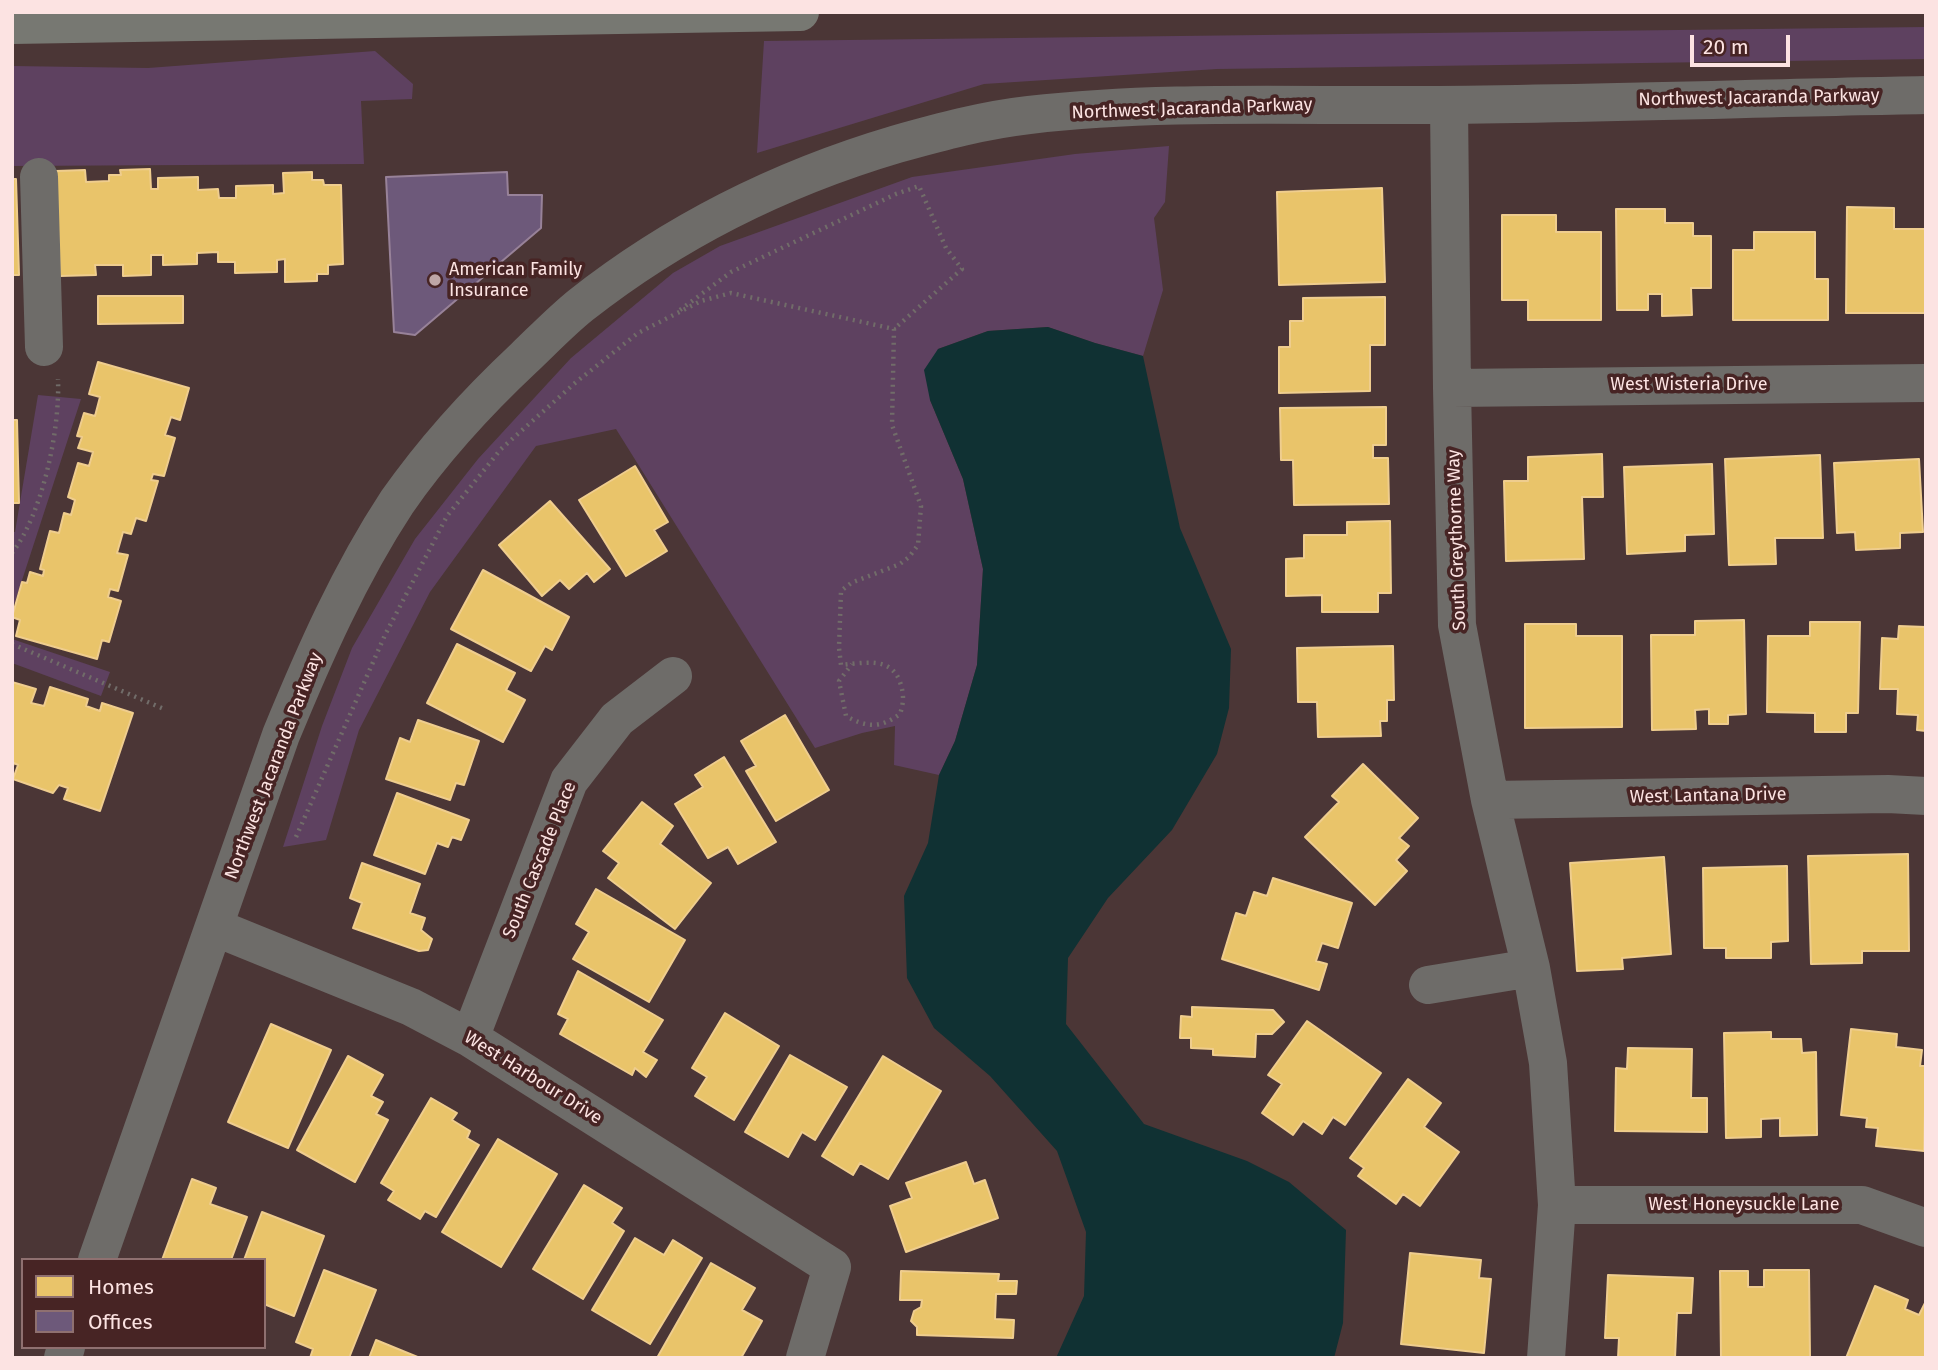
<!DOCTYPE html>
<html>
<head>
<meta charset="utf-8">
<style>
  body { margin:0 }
  #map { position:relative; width:1938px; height:1370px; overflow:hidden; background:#4b3636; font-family:"Fira Sans",sans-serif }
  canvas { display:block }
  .frame { position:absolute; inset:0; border:14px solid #fce3e2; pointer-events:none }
  .legend { position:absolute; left:21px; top:1258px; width:245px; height:91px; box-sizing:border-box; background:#472424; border:2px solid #8f7070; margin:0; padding:9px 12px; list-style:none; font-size:21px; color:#fce3e2 }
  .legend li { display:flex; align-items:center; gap:14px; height:35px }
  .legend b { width:35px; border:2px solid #8f7070 }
  .scale { position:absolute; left:1690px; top:35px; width:100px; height:32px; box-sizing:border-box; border:4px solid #fce3e2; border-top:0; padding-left:9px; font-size:21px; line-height:24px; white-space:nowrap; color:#fce3e2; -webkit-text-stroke:5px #472424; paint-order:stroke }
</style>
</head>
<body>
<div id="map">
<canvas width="1938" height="1370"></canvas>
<div class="frame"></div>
<ul class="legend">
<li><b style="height:19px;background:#e9c46a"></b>Homes</li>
<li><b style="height:19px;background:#6d597a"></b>Offices</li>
</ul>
<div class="scale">20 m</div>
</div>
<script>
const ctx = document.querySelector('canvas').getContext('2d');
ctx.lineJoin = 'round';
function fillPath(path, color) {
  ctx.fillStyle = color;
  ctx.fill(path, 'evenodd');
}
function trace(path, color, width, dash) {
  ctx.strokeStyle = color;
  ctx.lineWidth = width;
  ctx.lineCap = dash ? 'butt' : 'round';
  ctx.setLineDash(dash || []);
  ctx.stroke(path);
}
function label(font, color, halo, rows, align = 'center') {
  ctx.font = font + ' "Fira Sans",sans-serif';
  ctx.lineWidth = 7;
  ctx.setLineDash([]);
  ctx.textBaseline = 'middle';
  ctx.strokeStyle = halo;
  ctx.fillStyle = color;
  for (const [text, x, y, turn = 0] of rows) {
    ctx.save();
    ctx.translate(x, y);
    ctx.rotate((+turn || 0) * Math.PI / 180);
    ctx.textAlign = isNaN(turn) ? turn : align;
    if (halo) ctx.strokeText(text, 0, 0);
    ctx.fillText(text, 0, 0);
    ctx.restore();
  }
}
const green = new Path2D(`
  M 1926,27 L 1926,59 L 1217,69 L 984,84 L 757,153 L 764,41 Z
  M 375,51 L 413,84 L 412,99 L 361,101 L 364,164 L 12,166 L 12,66 L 148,68 Z
  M 1169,146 L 1165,202 L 1154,218 L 1163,290 L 1143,356 L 1095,343 L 1048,327 L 988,331 L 938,349 L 930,400 L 963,479 L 983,569 L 977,665 L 955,741 L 939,775 L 894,765 L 895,726 L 862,733 L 815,748 L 616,429 L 536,446 L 430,592 L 359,730 L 326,840 L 283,847 L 322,726 L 352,648 L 415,539 L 478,459 L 571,358 L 673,273 L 720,246 L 912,177 L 1075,154 Z
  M 38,395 L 81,399 L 12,611 L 12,532 L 15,532 Z
  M 12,639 L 110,672 L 101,696 L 12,663 Z`);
const water = new Path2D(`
  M 1048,327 L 1095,343 L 1143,356 L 1180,528 L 1231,649 L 1229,708 L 1217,754 L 1172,830 L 1108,898 L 1068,958 L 1066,1024 L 1144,1124 L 1247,1161 L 1289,1182 L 1346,1230 L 1343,1323 L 1334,1358 L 1056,1358 L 1084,1296 L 1086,1232 L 1057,1151 L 990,1076 L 934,1028 L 907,978 L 904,896 L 928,843 L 939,775 L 955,741 L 977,665 L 983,569 L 963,479 L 930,400 L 924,370 L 938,349 L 988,331 Z`);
const homes = new Path2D(`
  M 150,169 L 151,189 L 158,189 L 158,178 L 198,177 L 198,190 L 218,189 L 219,198 L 236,198 L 236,186 L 273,185 L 273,194 L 284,193 L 283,173 L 312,172 L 312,180 L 323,180 L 324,185 L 341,185 L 343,264 L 328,265 L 328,274 L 317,274 L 317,281 L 285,282 L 285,259 L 277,260 L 277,272 L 235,273 L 235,262 L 218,262 L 218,252 L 197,253 L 197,264 L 163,265 L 163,255 L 151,255 L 151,275 L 123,276 L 123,265 L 95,265 L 96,275 L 60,276 L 56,171 L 85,170 L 86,182 L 109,181 L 109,175 L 121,175 L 120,170 Z
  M 12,179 L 16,179 L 19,275 L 12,275 Z
  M 1382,188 L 1385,282 L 1279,285 L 1277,192 Z
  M 1847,207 L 1894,208 L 1894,229 L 1926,229 L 1926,313 L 1846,313 Z
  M 1616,209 L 1665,209 L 1665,223 L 1693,223 L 1693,236 L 1711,236 L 1711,288 L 1691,288 L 1692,315 L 1662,316 L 1662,294 L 1648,294 L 1648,310 L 1617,310 Z
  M 1502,215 L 1556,215 L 1556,232 L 1601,232 L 1601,320 L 1528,320 L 1528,300 L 1502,300 Z
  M 1754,232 L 1815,232 L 1815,279 L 1828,279 L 1828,320 L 1733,320 L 1733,250 L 1754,250 Z
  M 98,296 L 183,296 L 183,323 L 98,324 Z
  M 1385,297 L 1385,345 L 1370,345 L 1370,391 L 1279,393 L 1279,347 L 1290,347 L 1290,321 L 1303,321 L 1303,298 Z
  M 98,362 L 189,388 L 180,420 L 171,417 L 165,435 L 175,438 L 164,476 L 153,474 L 151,480 L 158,481 L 146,521 L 136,518 L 131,534 L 123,532 L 117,553 L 128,555 L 118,591 L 110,589 L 108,597 L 121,601 L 109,642 L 102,640 L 97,659 L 16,636 L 20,620 L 12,617 L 22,582 L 27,583 L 30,572 L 43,576 L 44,570 L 40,569 L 50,531 L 59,533 L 64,513 L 71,515 L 75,500 L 68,497 L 78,463 L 89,466 L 93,452 L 78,448 L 82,437 L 77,436 L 84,413 L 95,416 L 100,397 L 89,394 Z
  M 1386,407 L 1386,445 L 1373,445 L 1373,458 L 1388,458 L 1389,504 L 1294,505 L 1293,460 L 1281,460 L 1280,408 Z
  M 12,420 L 17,420 L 19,503 L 12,503 Z
  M 1602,454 L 1603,497 L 1582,497 L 1584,559 L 1506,561 L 1504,481 L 1528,481 L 1528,457 Z
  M 1820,455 L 1823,538 L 1775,538 L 1776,564 L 1729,565 L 1725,459 Z
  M 1919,459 L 1923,532 L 1900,533 L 1900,548 L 1856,550 L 1855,532 L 1837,533 L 1834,463 Z
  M 1712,464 L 1714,534 L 1685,535 L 1685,551 L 1627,554 L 1624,467 Z
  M 635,466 L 668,522 L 654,530 L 667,551 L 626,576 L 579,500 Z
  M 550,501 L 610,569 L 594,582 L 587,573 L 569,589 L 560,580 L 542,596 L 499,545 Z
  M 1390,521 L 1391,593 L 1378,593 L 1378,612 L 1322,612 L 1322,595 L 1286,596 L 1286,559 L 1304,558 L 1304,535 L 1347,535 L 1347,522 Z
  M 483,570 L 569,617 L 552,650 L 545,646 L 531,671 L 451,629 Z
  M 1744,620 L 1746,714 L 1728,715 L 1728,724 L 1709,724 L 1709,709 L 1695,710 L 1696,729 L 1652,730 L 1651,635 L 1695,635 L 1695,621 Z
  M 1810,622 L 1860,622 L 1858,713 L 1846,713 L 1846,732 L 1815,732 L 1815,713 L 1767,712 L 1768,636 L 1810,636 Z
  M 1525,624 L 1576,624 L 1576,636 L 1622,636 L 1622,727 L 1525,728 Z
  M 1899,626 L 1926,627 L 1926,731 L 1917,730 L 1918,715 L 1897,714 L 1898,689 L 1880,689 L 1882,638 L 1898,639 Z
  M 457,644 L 515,673 L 506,690 L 525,700 L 503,742 L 427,703 Z
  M 1393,646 L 1394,700 L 1387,700 L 1387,721 L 1380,721 L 1381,736 L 1318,737 L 1317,702 L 1298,702 L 1297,648 Z
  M 12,682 L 36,689 L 31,703 L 44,706 L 50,687 L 88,699 L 86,706 L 100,711 L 102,703 L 133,713 L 100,811 L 64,799 L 68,788 L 59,785 L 53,793 L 13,779 L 18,765 L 14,763 L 12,769 Z
  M 785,715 L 829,790 L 776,821 L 746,771 L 756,766 L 741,741 Z
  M 418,720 L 479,741 L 464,785 L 456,783 L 450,800 L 386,779 L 400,738 L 410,742 Z
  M 724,757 L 776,842 L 738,864 L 728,847 L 708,858 L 675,804 L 703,787 L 695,775 Z
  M 1363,764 L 1418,818 L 1399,838 L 1409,846 L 1396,860 L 1407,871 L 1375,905 L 1305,837 L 1339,802 L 1332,796 Z
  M 397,793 L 469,820 L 461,840 L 452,837 L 448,847 L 437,843 L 425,874 L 374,855 Z
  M 642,802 L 673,826 L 660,844 L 711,883 L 675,929 L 608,878 L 619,863 L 603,851 Z
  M 1908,854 L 1909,951 L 1862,951 L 1862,963 L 1811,964 L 1808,856 Z
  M 1664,857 L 1671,954 L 1622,958 L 1623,969 L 1577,971 L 1570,863 Z
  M 362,863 L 420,884 L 410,913 L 425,918 L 421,930 L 432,939 L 428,950 L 419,951 L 353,928 L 362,903 L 350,898 Z
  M 1787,866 L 1788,941 L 1771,942 L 1771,958 L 1726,958 L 1726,948 L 1704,948 L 1703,868 Z
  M 1273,878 L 1352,903 L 1338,948 L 1322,943 L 1316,961 L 1327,964 L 1319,990 L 1222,959 L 1236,913 L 1246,916 L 1254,892 L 1267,896 Z
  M 596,889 L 685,940 L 649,1002 L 573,959 L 589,932 L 576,924 Z
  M 578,971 L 663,1020 L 643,1052 L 657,1060 L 646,1077 L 635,1068 L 632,1075 L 560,1034 L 568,1019 L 558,1014 Z
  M 1192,1007 L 1273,1010 L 1284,1022 L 1272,1034 L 1256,1034 L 1255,1057 L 1213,1055 L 1213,1049 L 1191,1048 L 1191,1038 L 1180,1038 L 1181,1016 L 1192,1017 Z
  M 725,1013 L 779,1046 L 734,1120 L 695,1096 L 707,1077 L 692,1068 Z
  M 1307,1021 L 1381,1073 L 1345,1125 L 1333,1117 L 1322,1134 L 1303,1121 L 1293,1135 L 1262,1113 L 1282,1084 L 1268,1075 Z
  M 271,1024 L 331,1050 L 288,1148 L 228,1122 Z
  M 1851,1029 L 1897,1034 L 1896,1047 L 1922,1050 L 1920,1066 L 1926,1066 L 1924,1151 L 1876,1146 L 1878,1128 L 1866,1127 L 1867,1118 L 1841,1115 Z
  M 1771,1032 L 1771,1039 L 1801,1039 L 1802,1053 L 1816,1052 L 1817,1135 L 1780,1136 L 1780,1118 L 1761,1119 L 1761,1137 L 1726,1138 L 1724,1033 Z
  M 1628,1048 L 1692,1049 L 1691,1098 L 1707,1098 L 1707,1132 L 1615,1131 L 1616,1068 L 1627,1069 Z
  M 790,1055 L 847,1087 L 815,1140 L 802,1132 L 788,1157 L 745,1132 Z
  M 348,1056 L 383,1075 L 371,1096 L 383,1102 L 376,1114 L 388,1120 L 355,1182 L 297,1150 Z
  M 883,1056 L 941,1091 L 888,1179 L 860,1163 L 853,1175 L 822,1156 Z
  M 1408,1079 L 1441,1103 L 1424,1127 L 1459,1152 L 1420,1206 L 1403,1194 L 1396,1204 L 1358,1176 L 1364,1168 L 1350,1158 Z
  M 431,1098 L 457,1113 L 452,1120 L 470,1131 L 467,1138 L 479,1145 L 436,1217 L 425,1211 L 420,1219 L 388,1200 L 394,1191 L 381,1183 Z
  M 498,1139 L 557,1174 L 501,1267 L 442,1232 Z
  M 966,1162 L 974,1184 L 985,1180 L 998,1218 L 906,1252 L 890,1206 L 912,1198 L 906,1183 Z
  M 192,1179 L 216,1188 L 210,1204 L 247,1217 L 231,1260 L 162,1260 Z
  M 584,1185 L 622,1208 L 612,1223 L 624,1231 L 583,1299 L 533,1269 Z
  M 262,1212 L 324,1236 L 294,1316 L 264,1304 L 264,1260 L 244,1260 Z
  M 635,1238 L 664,1255 L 673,1240 L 702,1258 L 650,1344 L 592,1310 Z
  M 1410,1253 L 1481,1260 L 1479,1278 L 1491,1279 L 1484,1353 L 1401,1344 Z
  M 711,1263 L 755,1288 L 742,1310 L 762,1321 L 741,1358 L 657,1358 Z
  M 324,1270 L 376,1290 L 349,1358 L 310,1358 L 313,1349 L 296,1342 Z
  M 1764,1270 L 1809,1270 L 1810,1358 L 1721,1358 L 1720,1271 L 1748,1271 L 1748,1287 L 1764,1287 Z
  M 901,1271 L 999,1274 L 998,1281 L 1017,1281 L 1016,1294 L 996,1294 L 995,1319 L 1014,1320 L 1013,1338 L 917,1335 L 917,1327 L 911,1321 L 914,1311 L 921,1307 L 922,1300 L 900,1300 Z
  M 1608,1275 L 1693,1278 L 1691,1313 L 1677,1313 L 1675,1358 L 1618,1358 L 1619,1338 L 1605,1338 Z
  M 1875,1286 L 1908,1300 L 1905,1309 L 1919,1315 L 1926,1301 L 1926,1358 L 1846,1358 Z
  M 376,1340 L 420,1358 L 369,1358 Z`);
const offices = new Path2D(`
  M 507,172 L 508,195 L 542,195 L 541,228 L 415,335 L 394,332 L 386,177 Z`);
const path = new Path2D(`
  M 680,310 L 731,272 L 896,194 L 919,186 L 946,248 L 962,269 L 894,329
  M 12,553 C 43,513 60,429 58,379
  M 12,644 L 164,709
  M 296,837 L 385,635 L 447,516 L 501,449 L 575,383 L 638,333 L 701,301 L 731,293 L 894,329 L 892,425 L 921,506 L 918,545 L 909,557 L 900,564 L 851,583 L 841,591 L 839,648 L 841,665 C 863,663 891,656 900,682 C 904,694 904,702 900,714 C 881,728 867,728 846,716 L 839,681 L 852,664`);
const minor = new Path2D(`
  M 1449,105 L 1452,388 L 1457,625 L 1490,800 L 1531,968 L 1548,1063 L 1557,1205 L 1546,1358
  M 39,177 L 44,347
  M 1452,388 L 1926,383
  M 1490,800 L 1888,794 L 1926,796
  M 214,927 L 411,1007 L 470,1038 L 832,1267 L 805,1358
  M 1428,985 L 1531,968
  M 470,1038 L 569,781 L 617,719 L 673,676
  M 1557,1205 L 1862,1205 L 1926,1228
  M 97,1260 L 281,735 C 314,655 349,575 397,502 C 434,449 477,402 524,358 C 543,340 561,321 581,305 C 675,231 782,178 897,144 C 940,132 984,120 1029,115 C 1159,100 1293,106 1424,105 C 1591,104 1759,98 1926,95
  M 63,1358 L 66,1347`);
const major = new Path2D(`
  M 12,25 L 800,12`);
const markers = [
  [435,280,7,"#bea6a6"]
];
const streetNames = [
  ["Northwest Jacaranda Parkway",1759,98,-1],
  ["Northwest Jacaranda Parkway",1192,109,-2],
  ["West Wisteria Drive",1689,385],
  ["South Greythorne Way",1457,540,-92],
  ["Northwest Jacaranda Parkway",274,766,-69],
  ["West Lantana Drive",1708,796,-1],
  ["South Cascade Place",540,860,-68],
  ["West Harbour Drive",533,1078,32],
  ["West Honeysuckle Lane",1744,1205]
];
const poiNames = [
  ["American Family",449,270],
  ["Insurance",449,291]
];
fillPath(green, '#5e4160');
fillPath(water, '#103133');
fillPath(homes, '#e9c46a');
trace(homes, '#efcd8e', 2);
fillPath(offices, '#6d597a');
trace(offices, '#988299', 2);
trace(path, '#716c69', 4.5, [2, 5]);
trace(minor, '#6e6c69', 38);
trace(major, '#777872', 38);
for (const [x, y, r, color] of markers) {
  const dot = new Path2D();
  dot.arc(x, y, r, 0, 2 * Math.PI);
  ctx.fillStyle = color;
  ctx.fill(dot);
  trace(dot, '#472424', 2.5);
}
label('18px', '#fce3e2', '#472424', streetNames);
label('18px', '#fce3e2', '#472424', poiNames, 'left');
</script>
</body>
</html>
